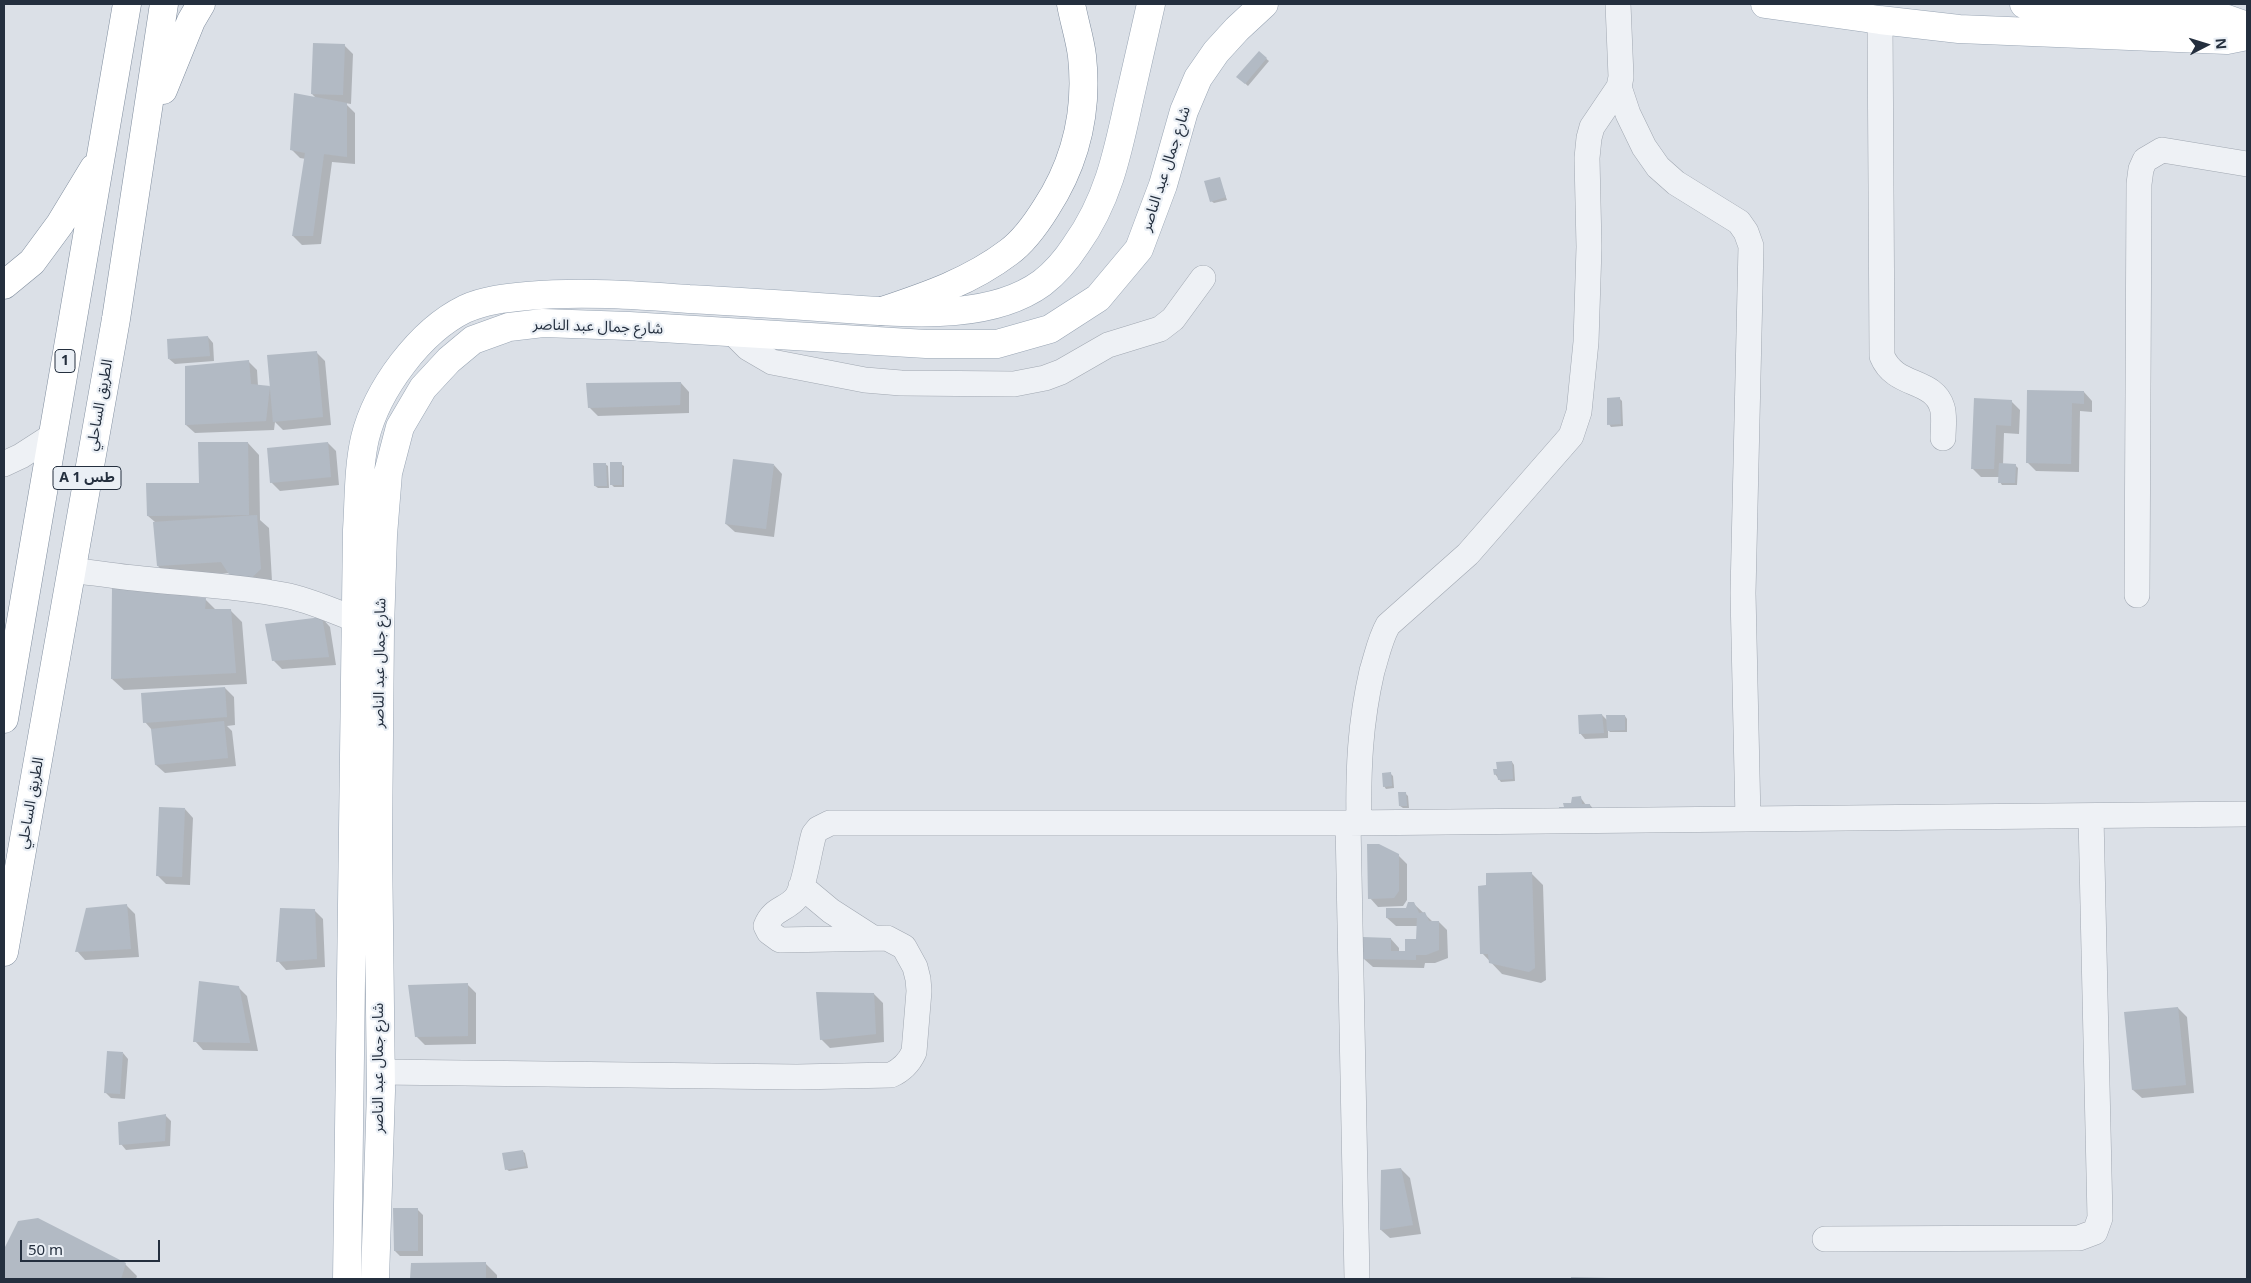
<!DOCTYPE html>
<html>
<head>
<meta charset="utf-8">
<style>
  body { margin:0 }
  #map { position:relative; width:2251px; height:1283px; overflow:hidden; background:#dbe0e7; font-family:"Noto Sans",sans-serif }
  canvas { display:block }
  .frame { position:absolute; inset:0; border:5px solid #242f3e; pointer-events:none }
  .north { position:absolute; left:2181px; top:20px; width:50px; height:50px; -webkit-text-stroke:4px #eaeff5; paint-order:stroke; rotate:85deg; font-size:14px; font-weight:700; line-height:20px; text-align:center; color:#242f3e }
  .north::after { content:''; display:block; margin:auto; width:18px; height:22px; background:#242f3e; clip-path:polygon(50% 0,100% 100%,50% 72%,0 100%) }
  .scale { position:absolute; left:20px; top:1240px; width:140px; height:22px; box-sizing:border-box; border:2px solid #242f3e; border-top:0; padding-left:6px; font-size:15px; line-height:18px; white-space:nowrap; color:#242f3e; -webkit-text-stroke:4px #eaeff5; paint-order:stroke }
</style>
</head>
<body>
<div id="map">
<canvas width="2251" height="1283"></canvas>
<div class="frame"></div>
<div class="north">N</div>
<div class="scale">50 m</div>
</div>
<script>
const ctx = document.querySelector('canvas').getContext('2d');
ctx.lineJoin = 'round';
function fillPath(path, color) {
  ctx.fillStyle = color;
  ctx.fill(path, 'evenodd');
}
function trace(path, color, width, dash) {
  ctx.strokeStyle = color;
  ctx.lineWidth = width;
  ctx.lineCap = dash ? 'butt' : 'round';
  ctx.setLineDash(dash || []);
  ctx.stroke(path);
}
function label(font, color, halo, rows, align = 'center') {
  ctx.font = font + ' "Noto Sans","Noto Sans Arabic",sans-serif';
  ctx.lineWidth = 4.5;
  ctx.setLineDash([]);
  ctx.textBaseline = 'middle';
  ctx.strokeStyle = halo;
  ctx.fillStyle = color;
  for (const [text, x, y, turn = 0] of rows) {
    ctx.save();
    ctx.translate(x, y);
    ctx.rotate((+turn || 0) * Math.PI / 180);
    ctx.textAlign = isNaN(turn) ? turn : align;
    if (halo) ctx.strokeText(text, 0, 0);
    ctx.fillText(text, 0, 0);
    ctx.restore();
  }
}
const shadow = new Path2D(`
  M 344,45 L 353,54 L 351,104 L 345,103 L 355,113 L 355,164 L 332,162 L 321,244 L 302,245 L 293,236 L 306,159 L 300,158 L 292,150 L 317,99 L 312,94 Z
  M 1259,53 L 1269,61 L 1248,86 L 1238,77 Z
  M 1219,178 L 1227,200 L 1214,203 L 1211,201 Z
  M 208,337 L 213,343 L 214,361 L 175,364 L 169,359 Z
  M 316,352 L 325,361 L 331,425 L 283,430 L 275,422 L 274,430 L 195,433 L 186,425 L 248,361 L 257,370 L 258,386 L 272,387 Z
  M 681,383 L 689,392 L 689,413 L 598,416 L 589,407 Z
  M 2028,391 L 2084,392 L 2092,401 L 2092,412 L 2080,411 L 2079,472 L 2036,471 L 2028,463 Z
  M 1620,399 L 1622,401 L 1623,426 L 1611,427 L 1609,424 Z
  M 1975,400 L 2011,401 L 2020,410 L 2019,434 L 2004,433 L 2003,465 L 2015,465 L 2018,468 L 2017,485 L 2002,485 L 2000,482 L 2000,477 L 1981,477 L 1972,468 Z
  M 248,443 L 259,455 L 260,520 L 269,528 L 272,581 L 258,595 L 230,573 L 169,578 L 158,566 L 155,522 L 148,516 L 200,484 Z
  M 328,443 L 336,451 L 339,485 L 280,491 L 271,482 Z
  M 605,464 L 608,466 L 609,488 L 598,488 L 595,486 Z
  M 621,464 L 624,466 L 624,487 L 614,487 L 612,485 Z
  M 774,465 L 782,474 L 774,537 L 735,532 L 726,524 Z
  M 205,599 L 216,610 L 231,611 L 242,622 L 247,684 L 124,690 L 112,679 Z
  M 322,618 L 330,627 L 336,665 L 282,669 L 273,660 Z
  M 225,688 L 234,697 L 235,725 L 227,726 L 232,731 L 236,766 L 165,773 L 156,765 L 152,730 L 145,722 Z
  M 1602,715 L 1608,721 L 1625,716 L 1627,719 L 1627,732 L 1610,732 L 1608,730 L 1608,738 L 1585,739 L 1580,733 Z
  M 1512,762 L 1514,765 L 1515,781 L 1501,782 L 1495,774 Z
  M 1390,773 L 1393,776 L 1394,788 L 1386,789 L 1384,786 Z
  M 1405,793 L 1408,796 L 1409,808 L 1403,808 L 1400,806 Z
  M 1580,797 L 1586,805 L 1590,805 L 1595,811 L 1572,804 Z
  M 185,809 L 193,818 L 190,885 L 166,884 L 158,876 Z
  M 1398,855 L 1407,864 L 1407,900 L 1403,906 L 1378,907 L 1370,898 Z
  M 1531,873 L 1543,885 L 1546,980 L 1541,983 L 1502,974 L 1482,953 L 1488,886 Z
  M 1414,904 L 1433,922 L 1439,922 L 1447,930 L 1448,958 L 1435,963 L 1425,963 L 1424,968 L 1373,967 L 1364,959 L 1391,939 L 1399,948 L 1399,952 L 1406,952 L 1418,940 L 1418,926 L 1396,926 L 1387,918 L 1407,910 Z
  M 127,906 L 135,914 L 139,957 L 85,960 L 77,951 Z
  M 315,911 L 323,919 L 325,967 L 286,970 L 278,961 Z
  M 467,984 L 476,993 L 476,1044 L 425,1045 L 416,1036 Z
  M 238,987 L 247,996 L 258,1051 L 203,1050 L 195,1041 Z
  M 874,994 L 883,1003 L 884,1042 L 830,1048 L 821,1039 Z
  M 2178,1008 L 2187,1017 L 2194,1093 L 2142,1098 L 2133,1090 Z
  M 123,1053 L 128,1059 L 125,1099 L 111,1098 L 105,1092 Z
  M 166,1116 L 171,1121 L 170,1146 L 126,1150 L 121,1144 L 119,1123 Z
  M 522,1151 L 525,1153 L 528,1168 L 509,1171 L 506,1169 Z
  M 1401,1169 L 1410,1178 L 1421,1234 L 1390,1238 L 1381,1230 L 1383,1171 Z
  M 417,1209 L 423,1215 L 423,1256 L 400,1256 L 395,1251 Z
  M 19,1222 L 125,1264 L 137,1276 L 136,1279 L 4,1279 L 4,1252 Z
  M 412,1264 L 486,1264 L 497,1275 L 497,1279 L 412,1279 Z`);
const building = new Path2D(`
  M 313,43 L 345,44 L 343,95 L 311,94 Z
  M 1259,51 L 1267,58 L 1245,84 L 1236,77 Z
  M 294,93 L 347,103 L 347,157 L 324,154 L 313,236 L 292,236 L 305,153 L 290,150 Z
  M 1220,177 L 1226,197 L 1210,202 L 1204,181 Z
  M 208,336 L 210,356 L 168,359 L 167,339 Z
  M 317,351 L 323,417 L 273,422 L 267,355 Z
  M 249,360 L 251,384 L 270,386 L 266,421 L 185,425 L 185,366 Z
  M 681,382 L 680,405 L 588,408 L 586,383 Z
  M 2027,390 L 2084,391 L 2084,404 L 2072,403 L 2071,464 L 2026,463 Z
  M 1620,397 L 1621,424 L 1607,425 L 1607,398 Z
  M 1974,398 L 2012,400 L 2011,426 L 1996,425 L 1994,469 L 1971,469 Z
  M 198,442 L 248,442 L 249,515 L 147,516 L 146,483 L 199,483 Z
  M 328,442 L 331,477 L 270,483 L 267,448 Z
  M 733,459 L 774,464 L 766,529 L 725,524 Z
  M 610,462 L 622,462 L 622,485 L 610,485 Z
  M 593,463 L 606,463 L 607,486 L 594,486 Z
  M 1999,463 L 2016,464 L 2015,483 L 1998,483 Z
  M 257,515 L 261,569 L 246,583 L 236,585 L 221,562 L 157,566 L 153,522 Z
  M 112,587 L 206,598 L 205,609 L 231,609 L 236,673 L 111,679 Z
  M 322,617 L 329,657 L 272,661 L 265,624 Z
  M 225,687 L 227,717 L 143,723 L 141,693 Z
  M 1602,714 L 1604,733 L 1579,734 L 1578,715 Z
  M 1606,715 L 1625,715 L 1625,730 L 1607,731 Z
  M 224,721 L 228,758 L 155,765 L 151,729 Z
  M 1512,761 L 1513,779 L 1498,780 L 1497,774 L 1494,775 L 1493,769 L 1497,769 L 1496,762 Z
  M 1391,772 L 1392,786 L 1383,787 L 1382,773 Z
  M 1398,792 L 1406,792 L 1407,806 L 1399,806 Z
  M 1581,796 L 1582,804 L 1590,804 L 1591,818 L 1560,820 L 1559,807 L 1564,807 L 1563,803 L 1571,803 L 1572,797 Z
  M 159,807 L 185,808 L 182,877 L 156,876 Z
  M 1367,844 L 1379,844 L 1399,854 L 1399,891 L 1394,898 L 1368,899 Z
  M 1532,872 L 1535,968 L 1529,972 L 1489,963 L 1488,954 L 1480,954 L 1478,886 L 1486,885 L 1486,873 Z
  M 1408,902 L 1414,902 L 1419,913 L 1425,912 L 1429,921 L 1439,921 L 1439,950 L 1426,955 L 1416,955 L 1416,960 L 1363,959 L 1363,937 L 1391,938 L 1391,951 L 1405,951 L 1405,939 L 1416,939 L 1417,918 L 1386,918 L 1386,908 L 1406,908 Z
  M 127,904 L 131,949 L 75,952 L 86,908 Z
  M 280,908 L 315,909 L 317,959 L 276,962 Z
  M 199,981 L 239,986 L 250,1043 L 193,1042 Z
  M 468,983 L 468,1036 L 415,1037 L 408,985 Z
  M 816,992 L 874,993 L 876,1034 L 820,1040 Z
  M 2178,1007 L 2186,1085 L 2132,1090 L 2124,1012 Z
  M 107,1051 L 123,1052 L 120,1094 L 104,1093 Z
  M 166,1114 L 165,1141 L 119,1145 L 118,1122 Z
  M 523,1150 L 526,1166 L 505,1170 L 502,1153 Z
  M 1401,1168 L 1413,1225 L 1380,1230 L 1381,1170 Z
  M 393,1208 L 418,1208 L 418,1251 L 394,1251 Z
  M 38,1218 L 126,1263 L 121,1279 L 4,1279 L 4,1249 L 18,1221 Z
  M 486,1262 L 486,1279 L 410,1279 L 411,1263 Z
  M 1571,1277 L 1611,1278 L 1610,1279 L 1571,1279 Z`);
const minor = new Path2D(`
  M 1880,20 L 1882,356 C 1895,388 1933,378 1942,407 C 1945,416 1943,428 1943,438
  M 1619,87 L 1628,114 L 1644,147 L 1658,167 L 1676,183 L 1739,222 L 1746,232 L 1751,246 L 1743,593 L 1748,819
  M 733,333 L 748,348 L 772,362 L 865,380 L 901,383 L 1014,384 L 1045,378 L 1061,372 L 1108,345 L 1160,329 L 1173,319 L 1203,278
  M 4,464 L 21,456 L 52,436
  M 71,570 C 95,573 119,577 143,579 C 191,584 238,586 284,595 C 316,601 344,617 375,626
  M 2137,595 L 2139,184 L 2141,169 L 2145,160 L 2162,150 L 2247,164
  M 1348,823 L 1357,1279
  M 1359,823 C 1358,770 1360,723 1372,671 C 1377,655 1380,639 1388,625 L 1468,554 L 1571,436 L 1579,412 L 1586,342 L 1589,247 L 1587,158 L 1589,138 L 1592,127 L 1619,87 L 1621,77 L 1618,4
  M 801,886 L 831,911 L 873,938
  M 380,1072 L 797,1077 L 891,1075 C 902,1070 909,1063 914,1052 L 919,991 L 918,979 L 915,967 L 904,947 L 887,938 L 780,940 L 769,932 L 766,926 C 773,908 786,910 796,898 C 805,886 809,850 814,834 L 818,829 L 830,823 L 1348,823 L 2247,814
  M 1825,1239 L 2079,1238 L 2095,1232 L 2100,1218 L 2091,816`);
const major = new Path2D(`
  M 1765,4 L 1880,20 L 1959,29 L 2227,40 L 2247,36
  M 2024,4 L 2165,11 L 2227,19 L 2247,26
  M 347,1279 L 357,530 C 359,500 358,468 365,438 C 377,389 420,331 465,309 C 485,300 506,298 527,296 C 581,291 635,295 689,299 C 747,302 804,306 862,310 C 918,314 994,318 1042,283 C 1055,273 1067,259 1076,245 C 1107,202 1117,156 1128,105 C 1136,71 1143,38 1151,4
  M 375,1279 L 381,1091 L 378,844 L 380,628 L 383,535 L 388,473 L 400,427 L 423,388 L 449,360 L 473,340 L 509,327 L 543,323 L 629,326 L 926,344 L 997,344 L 1050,329 L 1098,298 L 1139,249 L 1163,185 L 1184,111 L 1198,78 L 1216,52 L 1237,29 L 1264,4`);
const highway = new Path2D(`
  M 163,90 L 191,21 L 201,4
  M 4,285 L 32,262 L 60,224 L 94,168
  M 882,311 C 927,296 971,281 1009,252 C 1024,241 1036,224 1046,208 C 1076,162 1088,111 1082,56 C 1080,39 1074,21 1071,4
  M 4,719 L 127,4
  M 4,952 L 116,319 L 164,4`);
const shields = [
  [65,361,20],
  [87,478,68]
];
const shieldNames = [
  ["1",65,361],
  ["A 1 طس",87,478]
];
const streetNames = [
  ["شارع جمال عبد الناصر",1166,169,-72],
  ["شارع جمال عبد الناصر",598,327,2],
  ["الطريق الساحلي",100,405,-80],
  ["شارع جمال عبد الناصر",380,663,-89],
  ["الطريق الساحلي",31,803,-80],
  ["شارع جمال عبد الناصر",379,1068,-90]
];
fillPath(shadow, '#0003');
fillPath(building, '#b2bac4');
trace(minor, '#a0a7b1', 26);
trace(major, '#99a5b4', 29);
trace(highway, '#818e9f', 29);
trace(minor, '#eef1f5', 25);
trace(major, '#fff', 28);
trace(highway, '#fff', 28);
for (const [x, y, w] of shields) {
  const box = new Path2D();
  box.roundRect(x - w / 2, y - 11.5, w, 23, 4);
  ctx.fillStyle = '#eaeff5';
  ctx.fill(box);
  trace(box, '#242f3e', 1);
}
label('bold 14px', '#242f3e', null, shieldNames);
label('15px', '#242f3e', '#eaeff5', streetNames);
</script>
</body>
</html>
